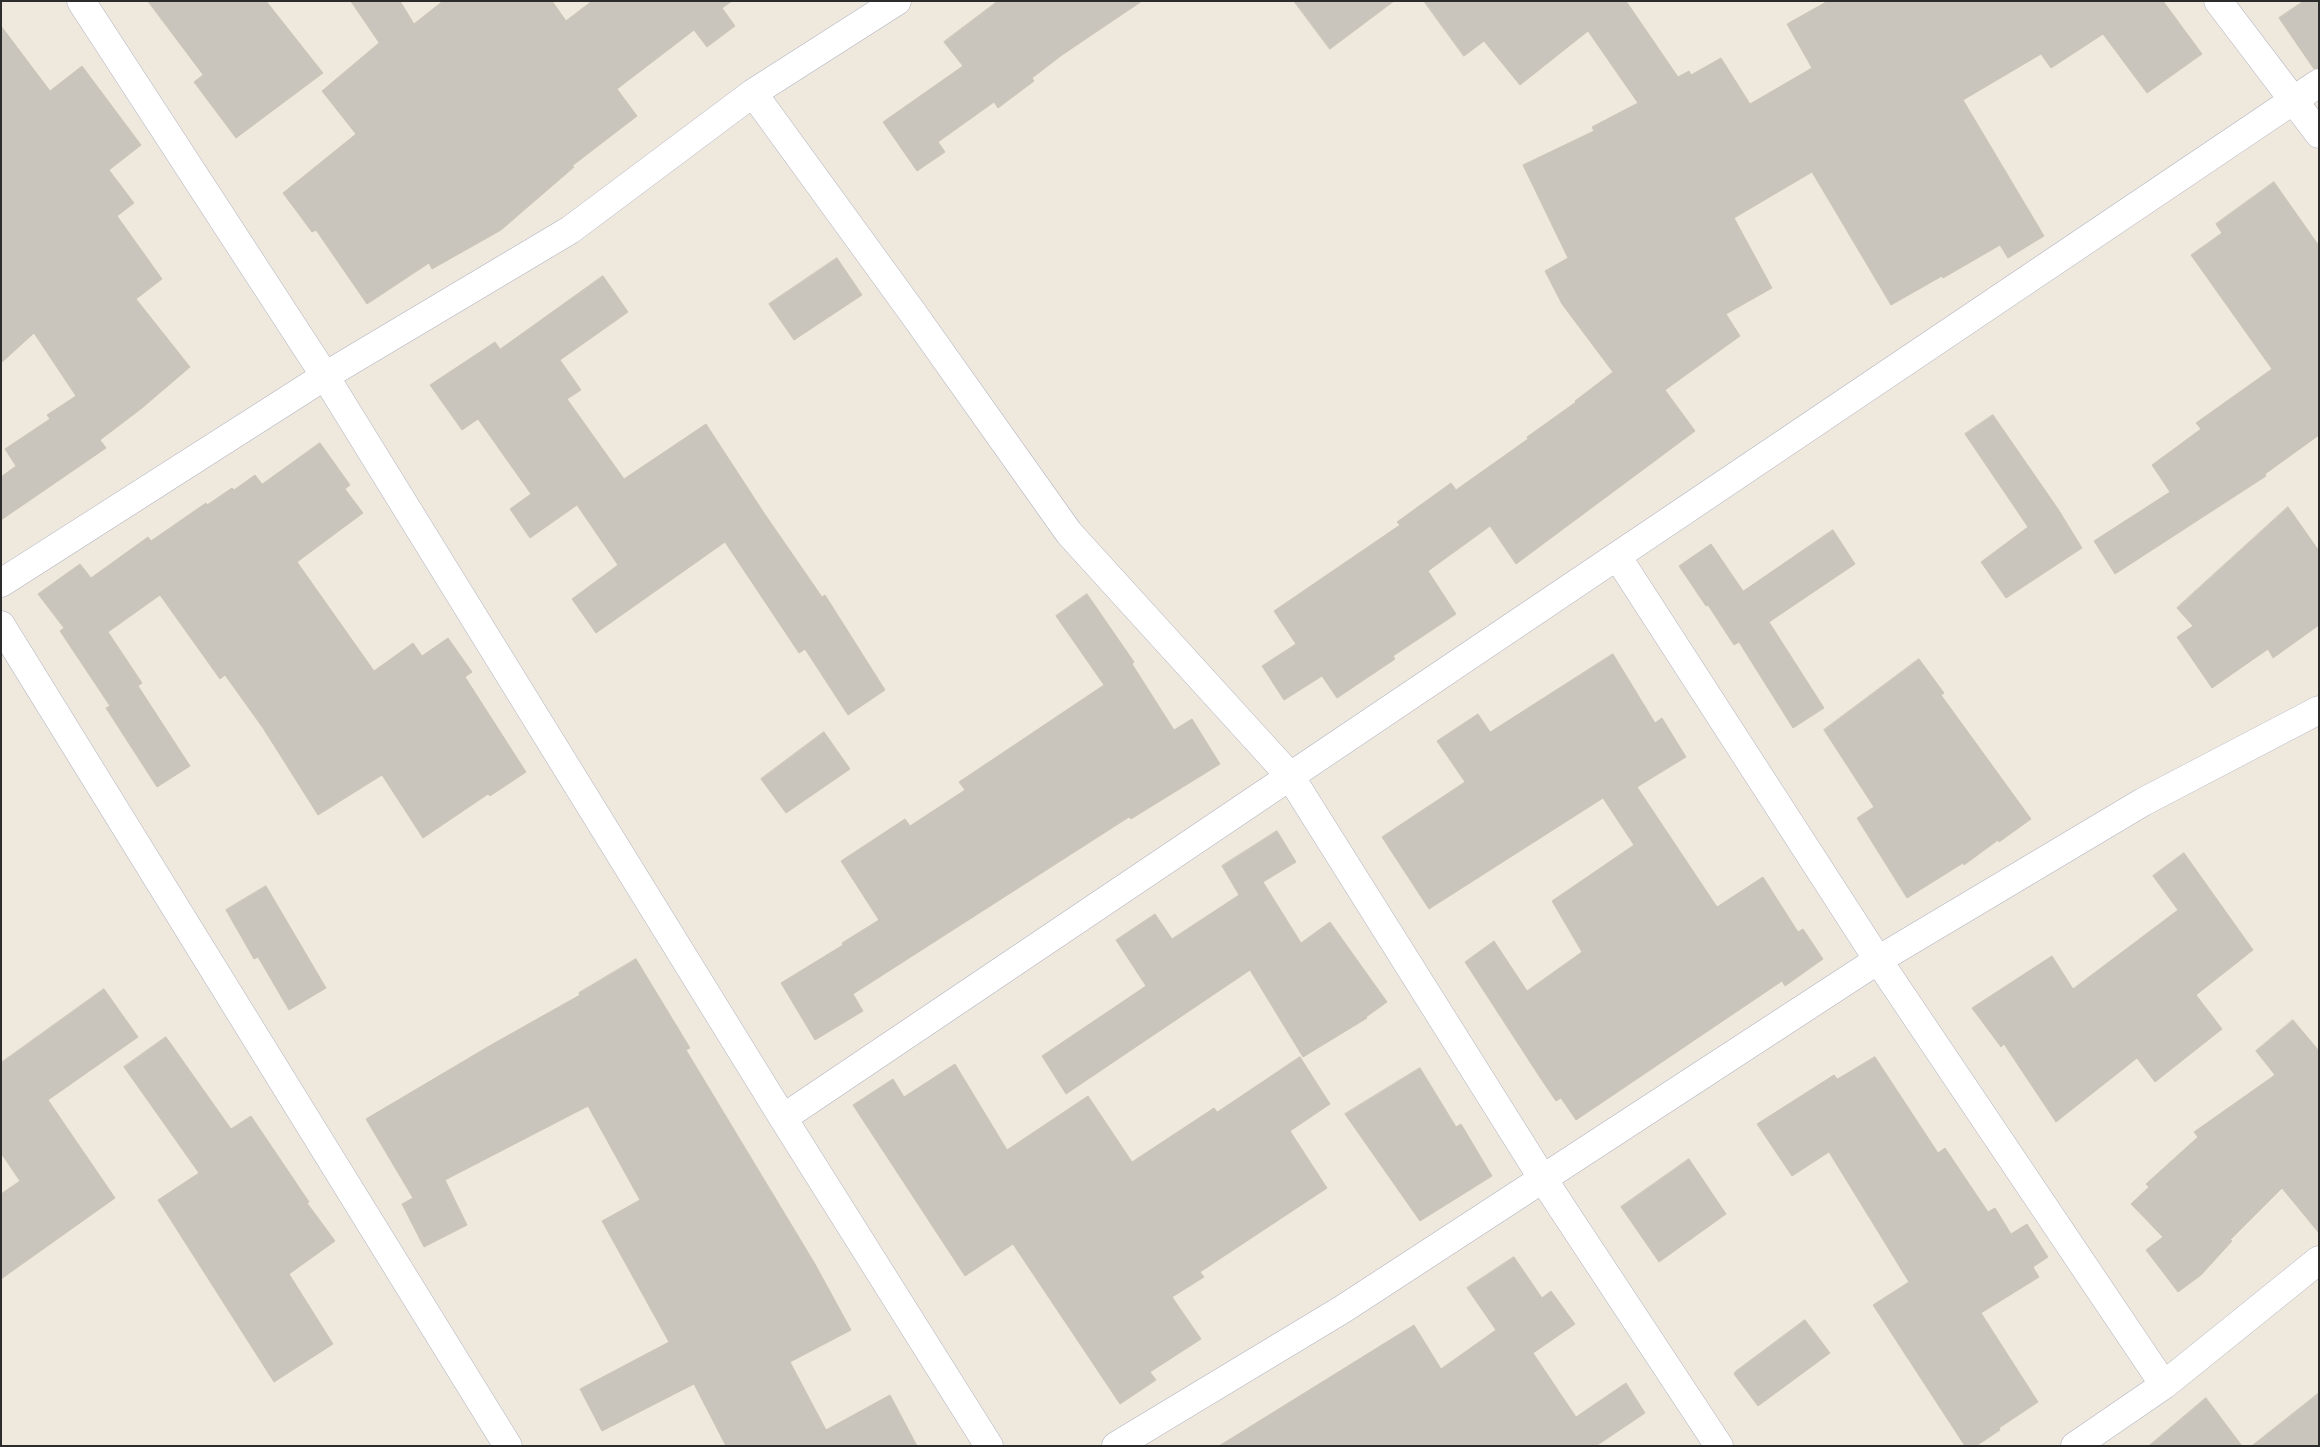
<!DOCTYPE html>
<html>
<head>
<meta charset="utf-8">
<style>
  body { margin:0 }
  #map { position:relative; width:2320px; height:1447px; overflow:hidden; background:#efe8dd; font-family:"Noto Sans",sans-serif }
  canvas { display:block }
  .frame { position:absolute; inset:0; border:2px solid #2c2c2c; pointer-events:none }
</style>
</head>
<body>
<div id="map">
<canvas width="2320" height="1447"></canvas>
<div class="frame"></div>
</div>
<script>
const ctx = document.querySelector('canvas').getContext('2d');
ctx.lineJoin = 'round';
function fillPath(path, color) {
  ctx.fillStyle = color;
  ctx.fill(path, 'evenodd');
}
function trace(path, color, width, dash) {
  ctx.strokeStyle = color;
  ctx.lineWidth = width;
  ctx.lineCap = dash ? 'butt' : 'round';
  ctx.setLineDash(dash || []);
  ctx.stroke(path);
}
const building = new Path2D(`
  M 148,1 L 266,1 L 323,73 L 236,138 L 194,82 L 203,75 Z
  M 351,1 L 400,1 L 414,24 L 443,1 L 552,1 L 566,21 L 592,1 L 732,1 L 722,8 L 735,26 L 707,47 L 694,30 L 617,89 L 637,116 L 572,166 L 574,167 L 501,230 L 432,269 L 429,263 L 367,304 L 316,230 L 312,232 L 283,193 L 356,134 L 322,91 L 379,43 Z
  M 998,1 L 1142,1 L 1062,55 L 1032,78 L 1034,81 L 998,108 L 994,102 L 938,142 L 945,152 L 917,171 L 883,122 L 963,66 L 944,42 Z
  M 1294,1 L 1394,1 L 1330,49 Z
  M 1424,1 L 1626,1 L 1678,77 L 1689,71 L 1691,75 L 1721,58 L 1750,104 L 1812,68 L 1787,24 L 1828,1 L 2163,1 L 2202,54 L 2147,93 L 2103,34 L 2051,68 L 2041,54 L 1963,100 L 2044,236 L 2008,258 L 2000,245 L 1943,278 L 1942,276 L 1891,305 L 1812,172 L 1734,218 L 1772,288 L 1726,314 L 1740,336 L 1665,390 L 1695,431 L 1516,564 L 1490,526 L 1428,571 L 1456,614 L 1393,656 L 1395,659 L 1337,698 L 1322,676 L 1284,700 L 1262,666 L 1296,644 L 1274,611 L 1400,525 L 1397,522 L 1451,483 L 1456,490 L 1528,439 L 1527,437 L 1576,402 L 1575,401 L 1613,372 L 1562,304 L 1545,271 L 1568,258 L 1523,165 L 1594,131 L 1592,127 L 1638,103 L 1588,31 L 1520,85 L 1484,41 L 1464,56 Z
  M 2304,1 L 2319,1 L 2319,68 L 2314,69 L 2279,18 Z
  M 1,26 L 50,91 L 82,66 L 141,145 L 109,170 L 134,203 L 117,216 L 162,279 L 136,299 L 190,367 L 142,408 L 100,440 L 106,448 L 1,520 L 1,477 L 16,466 L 5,449 L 50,419 L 47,415 L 76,396 L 34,333 L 1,363 Z
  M 2274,182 L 2319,246 L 2319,435 L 2265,474 L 2266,476 L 2115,574 L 2094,541 L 2170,492 L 2152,465 L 2201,429 L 2196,423 L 2272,369 L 2191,255 L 2222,233 L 2216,224 Z
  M 837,258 L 862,295 L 794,340 L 769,304 Z
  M 603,276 L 628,312 L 560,360 L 581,390 L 567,399 L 624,479 L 706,424 L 764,513 L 822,597 L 825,595 L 885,690 L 848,715 L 805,649 L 799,653 L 725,542 L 596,633 L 572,599 L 618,565 L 577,505 L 530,538 L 510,509 L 531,494 L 478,419 L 462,430 L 430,385 L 495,342 L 500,349 Z
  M 1993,415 L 2058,509 L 2082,548 L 2006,598 L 1981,562 L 2028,527 L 1965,434 Z
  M 320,443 L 350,485 L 345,489 L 363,513 L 297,562 L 374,671 L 413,643 L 422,656 L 448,638 L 472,672 L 465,677 L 526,772 L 490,796 L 488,794 L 423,838 L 382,775 L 318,815 L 263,728 L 225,675 L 220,679 L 160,595 L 108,632 L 142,683 L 138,686 L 190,766 L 157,787 L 106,708 L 110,706 L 60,631 L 64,628 L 38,594 L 80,564 L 91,578 L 148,537 L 151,541 L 206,503 L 207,505 L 232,488 L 234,490 L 255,475 L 262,484 Z
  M 2288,507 L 2319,551 L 2319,625 L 2273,658 L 2268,649 L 2212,688 L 2177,637 L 2193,626 L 2177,608 Z
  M 1833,530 L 1855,564 L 1769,622 L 1824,708 L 1793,728 L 1739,642 L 1734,645 L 1708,605 L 1706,606 L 1679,566 L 1711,544 L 1743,591 Z
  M 1087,594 L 1134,662 L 1132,664 L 1174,730 L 1192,719 L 1220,764 L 1131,819 L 1129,817 L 853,994 L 863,1011 L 815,1040 L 781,983 L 843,945 L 842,943 L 879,920 L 841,861 L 905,819 L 910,826 L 965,790 L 959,782 L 1104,685 L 1056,616 Z
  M 1613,654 L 1655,723 L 1662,718 L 1686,757 L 1637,787 L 1717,907 L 1763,877 L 1798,932 L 1803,929 L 1823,959 L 1785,986 L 1782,981 L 1576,1120 L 1561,1098 L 1556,1101 L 1541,1079 L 1465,962 L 1494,941 L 1527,991 L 1582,952 L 1552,901 L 1634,845 L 1603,798 L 1429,909 L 1382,837 L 1465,782 L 1437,741 L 1478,714 L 1490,732 Z
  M 1919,659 L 1944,693 L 1941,695 L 2031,819 L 1999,842 L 1998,840 L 1964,865 L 1963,863 L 1907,898 L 1857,818 L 1874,807 L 1824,730 Z
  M 824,732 L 850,769 L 786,813 L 761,779 Z
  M 1277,831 L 1296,862 L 1263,882 L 1301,943 L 1330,922 L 1387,1002 L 1366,1017 L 1367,1018 L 1303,1057 L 1250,970 L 1066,1094 L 1042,1056 L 1146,986 L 1116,940 L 1155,914 L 1172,939 L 1239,895 L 1222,866 Z
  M 2184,853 L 2253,950 L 2196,995 L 2222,1029 L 2155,1082 L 2137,1058 L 2056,1122 L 2004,1044 L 2001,1047 L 1972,1008 L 2052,956 L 2073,989 L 2178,910 L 2153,876 Z
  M 266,886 L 326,988 L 289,1010 L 258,957 L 254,959 L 226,910 Z
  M 636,959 L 690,1048 L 686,1050 L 815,1264 L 851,1330 L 790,1362 L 826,1430 L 890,1395 L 917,1446 L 726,1446 L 694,1384 L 602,1431 L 580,1389 L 669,1342 L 602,1221 L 640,1200 L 588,1106 L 445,1180 L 467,1225 L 424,1247 L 402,1204 L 413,1198 L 366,1119 L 491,1045 L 580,995 L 579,993 Z
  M 104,989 L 138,1037 L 48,1100 L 115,1198 L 1,1279 L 1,1194 L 20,1181 L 1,1153 L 1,1063 Z
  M 2293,1020 L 2319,1051 L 2319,1233 L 2282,1188 L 2230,1240 L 2232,1241 L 2201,1275 L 2178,1292 L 2146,1250 L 2163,1237 L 2131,1204 L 2149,1187 L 2146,1184 L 2198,1137 L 2194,1132 L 2275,1075 L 2256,1051 Z
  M 166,1037 L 231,1129 L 251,1116 L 309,1202 L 307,1203 L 335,1241 L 289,1274 L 333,1344 L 274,1382 L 158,1200 L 199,1173 L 124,1067 Z
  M 1300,1057 L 1330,1104 L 1290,1131 L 1327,1188 L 1200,1272 L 1204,1277 L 1172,1297 L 1201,1339 L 1150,1372 L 1156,1380 L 1120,1404 L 1013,1244 L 965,1276 L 853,1105 L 893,1079 L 904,1097 L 955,1064 L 1007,1150 L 1088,1096 L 1132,1162 L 1214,1108 L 1217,1112 Z
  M 1875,1057 L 1938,1153 L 1945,1148 L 1988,1212 L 1995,1208 L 2011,1234 L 2027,1224 L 2048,1257 L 2033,1267 L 2039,1277 L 1981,1313 L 2038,1402 L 1999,1428 L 2000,1430 L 1976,1446 L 1965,1446 L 1873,1305 L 1909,1282 L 1829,1152 L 1792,1176 L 1757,1124 L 1834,1075 L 1837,1079 Z
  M 1420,1068 L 1456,1127 L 1461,1124 L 1492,1176 L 1420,1221 L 1345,1114 Z
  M 1689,1159 L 1726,1214 L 1659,1262 L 1621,1207 Z
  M 1514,1257 L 1542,1298 L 1551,1291 L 1575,1324 L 1533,1353 L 1576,1417 L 1626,1383 L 1645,1413 L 1596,1446 L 1219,1446 L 1414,1325 L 1441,1369 L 1496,1330 L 1467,1288 Z
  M 1805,1320 L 1830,1353 L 1758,1406 L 1734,1374 L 1735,1372 Z
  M 2319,1393 L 2319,1446 L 2252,1446 Z
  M 2206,1398 L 2242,1446 L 2149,1446 Z`);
const minor = new Path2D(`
  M 81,1 L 325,376 L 783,1118 L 989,1446
  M 2218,1 L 2319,134
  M 753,93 L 915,316 L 1069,533 L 1290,776 L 1543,1179 L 1719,1446
  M 1617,556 L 1878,960 L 2164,1385
  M 1,583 L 325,376 L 570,230 L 753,93 L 897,1
  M 1,625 L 508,1446
  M 783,1118 L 2319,83
  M 1116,1446 L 1343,1309 L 1878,960 L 2143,802 L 2319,710
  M 2075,1446 L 2164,1385 L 2319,1260`);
fillPath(building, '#cac5bc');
trace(building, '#cac5b6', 1);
trace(minor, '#b1b2c1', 29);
trace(minor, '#fff', 28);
</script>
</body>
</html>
